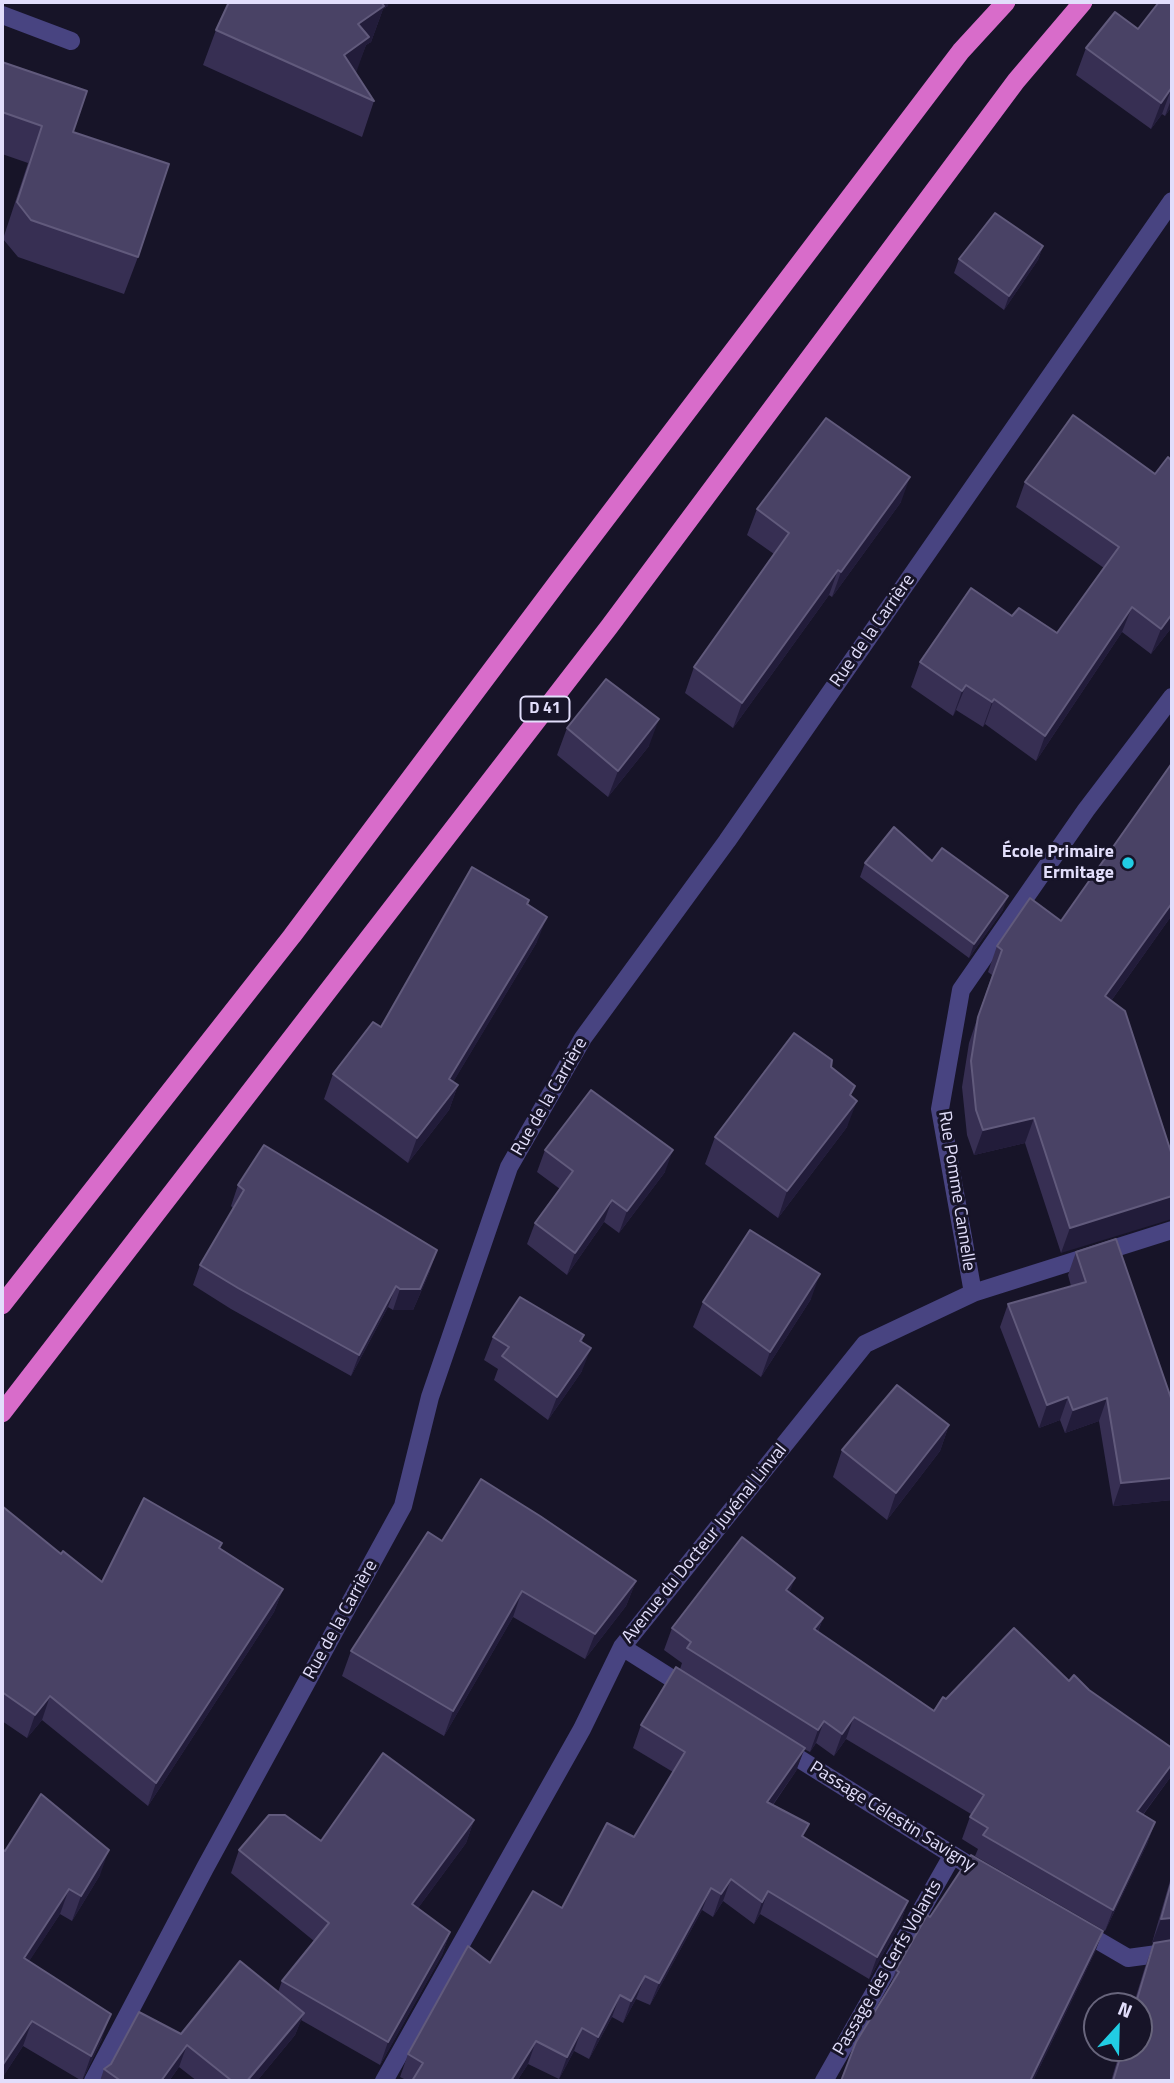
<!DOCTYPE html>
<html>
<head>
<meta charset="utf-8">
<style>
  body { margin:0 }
  #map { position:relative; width:1174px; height:2083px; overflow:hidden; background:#171428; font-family:"Titillium Web",sans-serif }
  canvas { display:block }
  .frame { position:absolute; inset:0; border:4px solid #e2defb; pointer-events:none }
  .north { position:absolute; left:1083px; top:1992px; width:70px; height:70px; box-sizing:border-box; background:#171428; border:2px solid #68657c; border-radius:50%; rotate:22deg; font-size:19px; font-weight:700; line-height:28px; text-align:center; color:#e2defb }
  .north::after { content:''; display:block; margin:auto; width:24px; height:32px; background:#21cde4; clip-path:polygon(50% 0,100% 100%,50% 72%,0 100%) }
</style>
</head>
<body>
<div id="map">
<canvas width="1174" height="2083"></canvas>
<div class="frame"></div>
<div class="north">N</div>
</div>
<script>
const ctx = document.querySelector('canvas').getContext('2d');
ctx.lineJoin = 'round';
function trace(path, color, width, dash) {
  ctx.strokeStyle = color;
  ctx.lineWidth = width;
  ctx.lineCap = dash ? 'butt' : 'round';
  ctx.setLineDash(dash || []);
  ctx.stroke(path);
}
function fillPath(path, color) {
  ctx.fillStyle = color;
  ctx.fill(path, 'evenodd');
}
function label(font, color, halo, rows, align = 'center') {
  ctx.font = font + ' "Titillium Web",sans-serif';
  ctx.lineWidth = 6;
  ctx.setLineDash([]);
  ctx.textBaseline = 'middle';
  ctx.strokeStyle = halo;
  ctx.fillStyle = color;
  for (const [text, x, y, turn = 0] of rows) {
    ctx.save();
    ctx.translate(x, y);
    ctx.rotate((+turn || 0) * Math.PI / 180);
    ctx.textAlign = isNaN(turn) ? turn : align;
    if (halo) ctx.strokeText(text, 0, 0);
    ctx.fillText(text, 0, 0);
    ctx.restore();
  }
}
const service = new Path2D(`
  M 2,15 L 71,41`);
const minor = new Path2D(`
  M 973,1293 L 940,1109 L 961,990 L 1086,810 L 1172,697
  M 622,1647 L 690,1690
  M 782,1748 L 983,1874
  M 1080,1930 L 1128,1958 L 1172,1952
  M 93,2081 L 205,1868 L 403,1506 L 430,1397 L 509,1167 L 583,1038 L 727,841 L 1172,201
  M 384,2081 L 582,1729 L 622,1647 L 865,1344 L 973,1293 L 1172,1230
  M 824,2081 L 952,1856`);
const trunk = new Path2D(`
  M 2,1305 L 292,936 L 560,579 L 961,51 L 1006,2
  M 2,1413 L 609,627 L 1016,81 L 1083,2`);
const wall = new Path2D(`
  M 1172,2 L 1172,106 L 1165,116 L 1162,114 L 1151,129 L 1076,75 L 1086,48 L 1138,29 Z
  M 388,6 L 383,9 L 371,42 L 366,45 L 355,73 L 374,101 L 362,137 L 203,65 L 216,30 Z
  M 2,62 L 73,132 L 138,257 L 124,294 L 18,257 L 3,239 L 28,163 L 2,154 Z
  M 1043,246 L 1038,260 L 1004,310 L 954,273 L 959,259 Z
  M 1172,461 L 1172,627 L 1151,654 L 1122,632 L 1036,761 L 985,724 L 983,727 L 956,710 L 953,716 L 911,687 L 920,662 L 1012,616 L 1057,633 L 1104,568 L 1016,507 L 1025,482 L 1155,474 Z
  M 901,502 L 832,597 L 829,595 L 733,728 L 685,693 L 694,667 L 774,554 L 747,535 L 757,509 Z
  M 567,728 L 649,746 L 608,797 L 557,755 Z
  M 1172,763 L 1172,915 L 1111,1001 L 1172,1155 L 1061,1253 L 1025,1143 L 974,1155 L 967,1135 L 962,1087 L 969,1043 L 992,975 L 988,972 L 997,946 L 1061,921 Z
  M 932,861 L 1003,910 L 969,958 L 860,877 L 865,863 Z
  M 528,904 L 537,942 L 453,1082 L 458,1085 L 449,1110 L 408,1163 L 324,1099 L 333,1074 L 381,1027 Z
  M 831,1067 L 852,1096 L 847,1127 L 778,1218 L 705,1164 L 715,1137 Z
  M 545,1150 L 665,1172 L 619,1233 L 604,1222 L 567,1275 L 527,1244 L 535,1223 L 560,1189 L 537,1172 Z
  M 238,1185 L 430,1271 L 413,1310 L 393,1310 L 388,1307 L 351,1376 L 231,1309 L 193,1285 L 200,1265 L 233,1208 L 231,1206 Z
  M 1076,1252 L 1172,1401 L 1172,1500 L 1113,1506 L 1099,1421 L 1065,1433 L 1060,1420 L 1039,1428 L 1000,1327 L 1008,1304 L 1071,1286 L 1068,1275 Z
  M 811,1299 L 761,1377 L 693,1327 L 703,1302 Z
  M 584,1335 L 582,1342 L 582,1371 L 548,1420 L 494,1380 L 498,1369 L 484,1360 L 493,1337 Z
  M 949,1425 L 940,1451 L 887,1520 L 833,1477 L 842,1450 Z
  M 2,1506 L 61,1554 L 102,1582 L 222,1543 L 220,1548 L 283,1589 L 274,1612 L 148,1806 L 42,1720 L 27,1738 L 2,1721 Z
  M 442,1541 L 636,1581 L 626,1606 L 585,1659 L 513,1617 L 444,1736 L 342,1676 L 351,1651 Z
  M 790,1592 L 823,1618 L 818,1632 L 934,1711 L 946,1699 L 1069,1681 L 1172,1775 L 1143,1815 L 1155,1822 L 1147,1844 L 1105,1931 L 975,1856 L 978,1849 L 962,1839 L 971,1814 L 846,1739 L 834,1756 L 816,1743 L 810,1752 L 804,1749 L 796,1771 L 773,1805 L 804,1837 L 908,1901 L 900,1924 L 869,1979 L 760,1914 L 754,1924 L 723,1901 L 713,1917 L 702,1910 L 650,2005 L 636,1999 L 623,2023 L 612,2017 L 589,2059 L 574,2051 L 559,2079 L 528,2064 L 517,2081 L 408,2081 L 400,2077 L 408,2054 L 490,1963 L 562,1908 L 634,1837 L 673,1772 L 633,1748 L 641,1725 L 680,1669 L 682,1663 L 664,1650 L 672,1628 Z
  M 474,1820 L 466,1843 L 418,1908 L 450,1932 L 442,1955 L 380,2065 L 301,2020 L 295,2035 L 257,2081 L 197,2081 L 179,2067 L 169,2081 L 100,2081 L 104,2069 L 181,2034 L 278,1992 L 282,1981 L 314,1941 L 231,1873 L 239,1850 Z
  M 2,1851 L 100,1875 L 72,1921 L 60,1914 L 29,1961 L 102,2039 L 82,2081 L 23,2046 L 2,2078 Z
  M 1172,1874 L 1172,2081 L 1111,2081 L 1121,2048 L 1139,2048 L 1139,2006 L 1133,2006 L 1145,1967 L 1154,1943 L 1152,1943 Z
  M 930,1917 L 1103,1931 L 1095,1952 L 1033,2081 L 841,2081 L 889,1989 L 896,1970 Z`);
const shadedWall = new Path2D(`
  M 369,2 L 389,2 L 388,6 L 383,9 L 371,42 L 366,45 L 356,73 L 344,55 Z
  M 1172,87 L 1162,114 L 1151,129 L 1161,103 Z
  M 1172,97 L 1172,106 L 1165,116 Z
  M 1043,246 L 1038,260 L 1004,310 L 1009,296 Z
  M 910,477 L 901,502 L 832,597 L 841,572 Z
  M 838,570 L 829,595 L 733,728 L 742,703 Z
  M 1132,607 L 1122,632 L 1036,761 L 1045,736 Z
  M 1172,614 L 1172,627 L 1151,654 L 1161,629 Z
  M 966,685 L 956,710 L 953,716 L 962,691 Z
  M 994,699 L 985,724 L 983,727 L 992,702 Z
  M 659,719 L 649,746 L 608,797 L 618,771 Z
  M 1008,896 L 1003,910 L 969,958 L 974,944 Z
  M 1172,903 L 1172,915 L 1096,1022 L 1105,996 Z
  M 547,917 L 537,942 L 440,1104 L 449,1079 Z
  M 458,1085 L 449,1110 L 408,1163 L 417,1138 Z
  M 857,1101 L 847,1127 L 778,1218 L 787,1191 Z
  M 1034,1118 L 1025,1143 L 974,1155 L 983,1130 Z
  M 673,1150 L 665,1172 L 619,1233 L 627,1211 Z
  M 1172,1196 L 1172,1219 L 1061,1253 L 1070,1228 Z
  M 612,1200 L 604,1222 L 567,1275 L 575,1253 Z
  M 437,1250 L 430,1271 L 413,1310 L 393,1310 L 400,1289 Z
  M 820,1274 L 811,1299 L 761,1377 L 770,1352 Z
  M 396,1286 L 388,1307 L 351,1376 L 359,1355 Z
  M 591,1348 L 582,1371 L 548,1420 L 557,1397 Z
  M 1068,1397 L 1060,1420 L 1039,1428 L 1047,1405 Z
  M 1107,1398 L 1099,1421 L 1065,1433 L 1073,1410 Z
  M 949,1425 L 940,1451 L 887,1520 L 896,1493 Z
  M 1172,1478 L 1172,1500 L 1113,1506 L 1121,1483 Z
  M 795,1578 L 787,1600 L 786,1590 Z
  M 636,1581 L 626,1606 L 585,1659 L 595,1634 Z
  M 283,1589 L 274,1612 L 148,1806 L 156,1783 Z
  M 522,1591 L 513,1617 L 444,1736 L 453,1711 Z
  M 823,1618 L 815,1639 L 814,1629 Z
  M 50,1696 L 42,1720 L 27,1738 L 35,1715 Z
  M 854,1717 L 846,1739 L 834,1756 L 842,1734 Z
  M 824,1721 L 816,1743 L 810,1752 L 818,1730 Z
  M 805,1748 L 796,1771 L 759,1824 L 767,1802 Z
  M 1172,1764 L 1172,1775 L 1129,1833 L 1137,1811 Z
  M 474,1820 L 466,1843 L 404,1927 L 412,1904 Z
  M 1155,1822 L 1147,1844 L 1105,1931 L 1113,1910 Z
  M 109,1850 L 100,1875 L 72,1921 L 81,1896 Z
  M 731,1879 L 723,1901 L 713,1917 L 721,1894 Z
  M 711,1888 L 702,1910 L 650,2005 L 659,1983 Z
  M 69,1889 L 60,1914 L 15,1983 L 24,1958 Z
  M 768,1891 L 760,1914 L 754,1924 L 762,1902 Z
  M 908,1901 L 900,1924 L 869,1979 L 877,1957 Z
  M 1172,1918 L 1172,1942 L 1152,1943 L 1161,1919 Z
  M 1103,1931 L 1095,1952 L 1033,2081 L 1030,2081 Z
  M 450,1932 L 442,1955 L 380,2065 L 388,2042 Z
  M 645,1976 L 636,1999 L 623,2023 L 631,2001 Z
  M 620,1995 L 612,2017 L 589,2059 L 598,2037 Z
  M 304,2013 L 295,2035 L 257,2081 L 247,2081 Z
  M 111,2014 L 102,2039 L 82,2081 L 91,2056 Z
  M 32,2021 L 23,2046 L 2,2078 L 2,2066 Z
  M 582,2028 L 574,2051 L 559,2079 L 567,2057 Z
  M 536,2041 L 528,2064 L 517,2081 L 511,2081 Z
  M 187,2045 L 179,2067 L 169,2081 L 161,2081 Z`);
const building = new Path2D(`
  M 229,2 L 381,2 L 384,6 L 358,24 L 369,37 L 344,55 L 374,101 L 216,30 Z
  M 1159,2 L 1172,2 L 1172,87 L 1161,103 L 1086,48 L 1115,12 L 1138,29 Z
  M 2,62 L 87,91 L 73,132 L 169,164 L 138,257 L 31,220 L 17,202 L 42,126 L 2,112 Z
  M 995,213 L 1043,246 L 1009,296 L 959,259 Z
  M 1073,415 L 1155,474 L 1168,457 L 1172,461 L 1172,614 L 1161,629 L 1132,607 L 1045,736 L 994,699 L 992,702 L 966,685 L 962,691 L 920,662 L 971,588 L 1012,616 L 1019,608 L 1057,633 L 1119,547 L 1025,482 Z
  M 826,418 L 910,477 L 841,572 L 838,570 L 742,703 L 694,667 L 789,533 L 757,509 Z
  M 606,679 L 659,719 L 618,771 L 567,728 Z
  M 1172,763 L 1172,903 L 1105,996 L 1125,1011 L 1172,1155 L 1172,1196 L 1070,1228 L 1034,1118 L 983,1130 L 976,1110 L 971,1061 L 978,1017 L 1002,950 L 997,946 L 1030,898 L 1061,921 Z
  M 894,827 L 932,861 L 942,848 L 1008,896 L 974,944 L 865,863 Z
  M 472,867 L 529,900 L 527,904 L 547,917 L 449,1079 L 458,1085 L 417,1138 L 333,1074 L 373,1022 L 381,1027 Z
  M 794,1033 L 832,1060 L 831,1067 L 855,1086 L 850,1095 L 857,1101 L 787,1191 L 715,1137 Z
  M 591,1090 L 673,1150 L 627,1211 L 612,1200 L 575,1253 L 535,1223 L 573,1171 L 545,1150 Z
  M 264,1145 L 437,1250 L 420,1289 L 400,1289 L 396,1286 L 359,1355 L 238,1288 L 200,1265 L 244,1190 L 238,1185 Z
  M 750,1230 L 820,1274 L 770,1352 L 703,1302 Z
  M 1116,1239 L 1172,1401 L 1172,1478 L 1121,1483 L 1107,1398 L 1073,1410 L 1068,1397 L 1047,1405 L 1008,1304 L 1086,1282 L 1076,1252 Z
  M 520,1297 L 584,1335 L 580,1341 L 591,1348 L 557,1397 L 502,1356 L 509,1347 L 493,1337 Z
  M 897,1385 L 949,1425 L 896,1493 L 842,1450 Z
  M 481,1479 L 540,1516 L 636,1581 L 595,1634 L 522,1591 L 453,1711 L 351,1651 L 428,1532 L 442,1541 Z
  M 144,1498 L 222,1543 L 219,1548 L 283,1589 L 156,1783 L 50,1696 L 35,1715 L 2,1692 L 2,1506 L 61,1554 L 63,1551 L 102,1582 Z
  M 742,1537 L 795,1578 L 786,1590 L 823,1618 L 814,1629 L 934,1711 L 943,1697 L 946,1699 L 1014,1628 L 1069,1681 L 1074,1675 L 1089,1690 L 1172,1748 L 1172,1764 L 1137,1811 L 1155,1822 L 1113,1910 L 983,1835 L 988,1828 L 970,1817 L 984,1795 L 854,1717 L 842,1734 L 824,1721 L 818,1730 L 687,1648 L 691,1642 L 672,1628 Z
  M 676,1667 L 805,1748 L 767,1802 L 809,1824 L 802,1836 L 908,1901 L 877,1957 L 768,1891 L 762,1902 L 731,1879 L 721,1894 L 711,1888 L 659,1983 L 645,1976 L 631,2001 L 620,1995 L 598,2037 L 582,2028 L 567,2057 L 536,2041 L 511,2081 L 412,2081 L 423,2063 L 408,2054 L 468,1946 L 490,1963 L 533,1891 L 562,1908 L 607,1823 L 634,1837 L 685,1752 L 641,1725 Z
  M 383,1753 L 474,1820 L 412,1904 L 450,1932 L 388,2042 L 282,1981 L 329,1923 L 239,1850 L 269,1815 L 285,1815 L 321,1841 Z
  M 41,1794 L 109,1850 L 81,1896 L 69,1889 L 24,1958 L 111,2014 L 91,2056 L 32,2021 L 2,2066 L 2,1851 L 3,1850 L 5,1851 Z
  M 971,1855 L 1103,1931 L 1030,2081 L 938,2081 L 927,2080 L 926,2081 L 841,2081 L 856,2042 L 899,1972 L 896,1970 L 927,1915 L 930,1917 Z
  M 1172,1880 L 1172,1918 L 1161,1919 Z
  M 1172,1940 L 1172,2081 L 1113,2081 L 1123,2048 L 1139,2048 L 1139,2006 L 1135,2006 L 1154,1943 Z
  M 240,1961 L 304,2013 L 247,2081 L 232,2081 L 187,2045 L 161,2081 L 121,2081 L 104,2069 L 111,2064 L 139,2012 L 181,2034 Z`);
const markers = [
  [1128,863,7,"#21cde4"]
];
const shields = [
  [545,709,49]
];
const shieldNames = [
  ["D 41",545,709]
];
const streetNames = [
  ["Rue de la Carrière",873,631,-55],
  ["Rue de la Carrière",550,1097,-60],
  ["Rue Pomme Cannelle",956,1191,81],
  ["Avenue du Docteur Juvénal Linval",705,1544,-51],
  ["Rue de la Carrière",341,1620,-61],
  ["Passage Célestin Savigny",892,1817,32],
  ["Passage des Cerfs Volants",888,1968,-60]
];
const poiNames = [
  ["École Primaire",1114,853],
  ["Ermitage",1114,874]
];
trace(service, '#484481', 18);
trace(minor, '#484481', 18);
trace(trunk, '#d86cca', 19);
fillPath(wall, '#372f53');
fillPath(shadedWall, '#221c3a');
fillPath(building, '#494265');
trace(building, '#615a7c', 2);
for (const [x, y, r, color] of markers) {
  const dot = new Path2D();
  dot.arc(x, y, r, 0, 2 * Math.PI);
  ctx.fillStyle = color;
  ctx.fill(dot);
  trace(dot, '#171428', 2.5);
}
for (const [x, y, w] of shields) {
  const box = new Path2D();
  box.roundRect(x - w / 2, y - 12.5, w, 25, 5);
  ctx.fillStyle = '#171428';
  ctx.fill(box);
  trace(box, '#e2defb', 2);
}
label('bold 16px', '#e2defb', null, shieldNames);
label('18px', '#e2defb', '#171428', streetNames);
label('bold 18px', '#e2defb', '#171428', poiNames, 'right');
</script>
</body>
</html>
